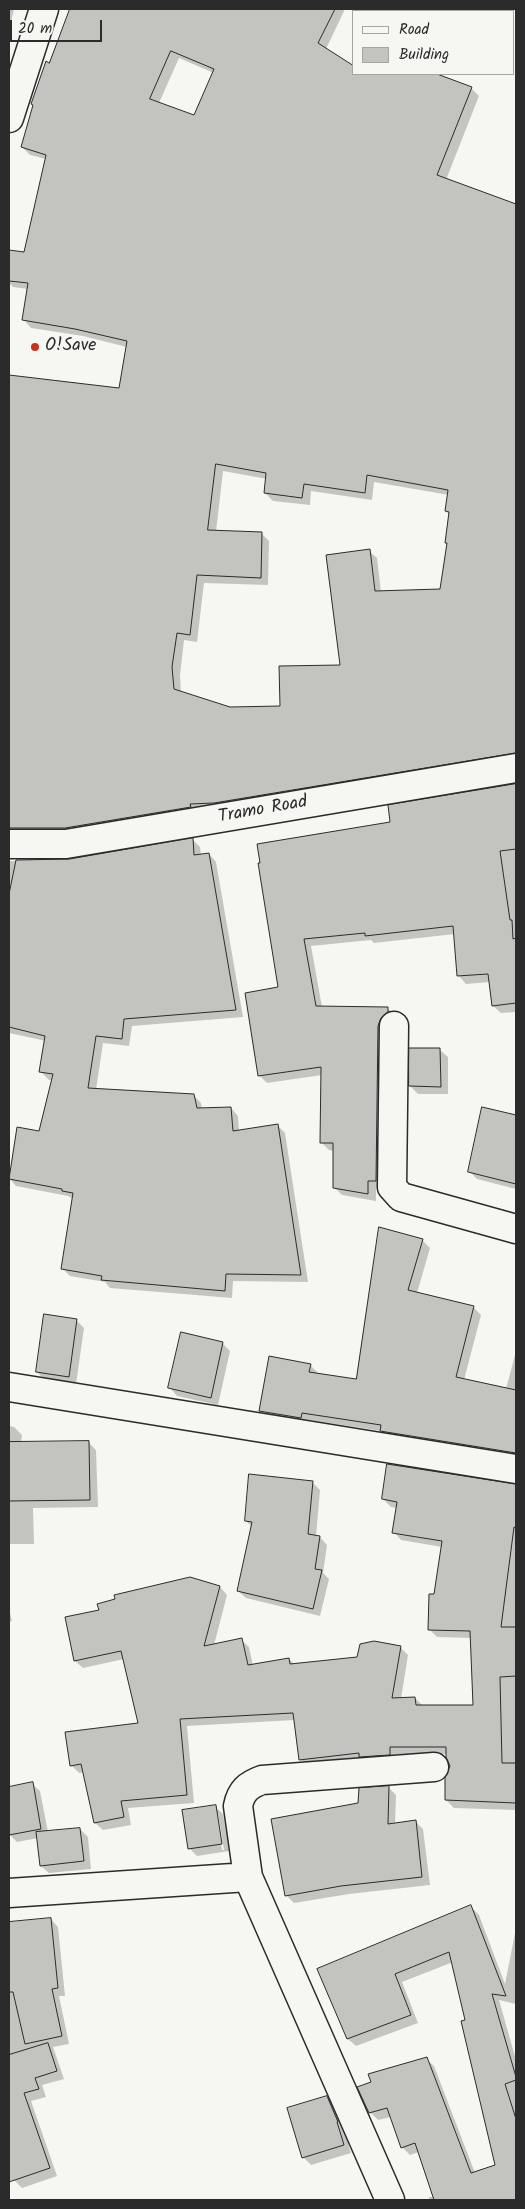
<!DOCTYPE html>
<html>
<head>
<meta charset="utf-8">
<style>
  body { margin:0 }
  #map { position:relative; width:525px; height:2209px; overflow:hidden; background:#f6f6f2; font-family:Kalam,sans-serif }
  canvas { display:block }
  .frame { position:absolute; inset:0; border:10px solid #2b2b2b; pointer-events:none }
  .legend { position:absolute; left:352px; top:10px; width:162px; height:65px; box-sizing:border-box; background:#f6f6f2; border:1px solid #a5a5a2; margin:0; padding:6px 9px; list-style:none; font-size:15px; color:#2b2b2b }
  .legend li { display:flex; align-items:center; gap:10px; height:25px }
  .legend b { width:25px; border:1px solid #a5a5a2 }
  .scale { position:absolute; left:10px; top:20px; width:92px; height:22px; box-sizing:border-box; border:2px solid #2b2b2b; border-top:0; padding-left:6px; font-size:15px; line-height:18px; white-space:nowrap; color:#2b2b2b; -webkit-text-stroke:4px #f6f6f2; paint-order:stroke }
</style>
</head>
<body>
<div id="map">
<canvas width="525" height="2209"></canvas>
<div class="frame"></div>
<ul class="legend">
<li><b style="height:6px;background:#f6f6f2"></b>Road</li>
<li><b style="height:14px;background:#c3c3c0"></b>Building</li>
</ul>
<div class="scale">20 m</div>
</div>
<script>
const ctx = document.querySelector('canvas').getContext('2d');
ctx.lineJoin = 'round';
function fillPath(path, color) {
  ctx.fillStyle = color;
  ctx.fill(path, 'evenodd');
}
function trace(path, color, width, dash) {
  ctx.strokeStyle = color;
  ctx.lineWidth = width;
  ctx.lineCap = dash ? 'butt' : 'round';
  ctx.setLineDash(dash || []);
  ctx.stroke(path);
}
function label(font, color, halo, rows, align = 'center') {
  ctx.font = font + ' Kalam,sans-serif';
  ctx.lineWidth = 4.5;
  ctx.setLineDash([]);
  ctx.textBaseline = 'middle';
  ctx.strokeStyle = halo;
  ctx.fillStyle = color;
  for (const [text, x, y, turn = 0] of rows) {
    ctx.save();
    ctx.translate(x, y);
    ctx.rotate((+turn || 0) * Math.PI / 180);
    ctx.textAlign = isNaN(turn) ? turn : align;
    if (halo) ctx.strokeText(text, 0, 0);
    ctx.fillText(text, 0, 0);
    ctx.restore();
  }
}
const shadow = new Path2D(`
  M 9,9 L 14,9 L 9,31 Z
  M 70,9 L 345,9 L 326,49 L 354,74 L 363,74 L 377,83 L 380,74 L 437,74 L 471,88 L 479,96 L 446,180 L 516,205 L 516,761 L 222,810 L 9,838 L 9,376 L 120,389 L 127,347 L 83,336 L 31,328 L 24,320 L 28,289 L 13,287 L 9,283 L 9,251 L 24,254 L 46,159 L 30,155 L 22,147 ZM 179,58 L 214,73 L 194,117 L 159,103 ZM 223,471 L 267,479 L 265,493 L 273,501 L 310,505 L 311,491 L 372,500 L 374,482 L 449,495 L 446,511 L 450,515 L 448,544 L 441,590 L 381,592 L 377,558 L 369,551 L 342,666 L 281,707 L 230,709 L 181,693 L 180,675 L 184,640 L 197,642 L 204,583 L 268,585 L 269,541 L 261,533 L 216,532 Z
  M 516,785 L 516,1012 L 501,1013 L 493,1006 L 490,982 L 466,984 L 459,976 L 455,934 L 374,943 L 371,940 L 311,946 L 322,1007 L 387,1008 L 395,1016 L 384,1188 L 376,1188 L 376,1201 L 342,1195 L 334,1187 L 334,1151 L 329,1150 L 322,1143 L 322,1075 L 267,1083 L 259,1075 L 279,988 L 259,864 L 391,823 L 389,806 Z
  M 193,840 L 200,847 L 201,855 L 209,854 L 216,862 L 243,1017 L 132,1026 L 129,1046 L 103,1043 L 96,1090 L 193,1095 L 201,1103 L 202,1109 L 231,1108 L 238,1116 L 239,1131 L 277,1125 L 285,1133 L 308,1282 L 233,1281 L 232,1298 L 110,1288 L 105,1282 L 70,1276 L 62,1268 L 73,1199 L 68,1196 L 16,1186 L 9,1178 L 18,1129 L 40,1133 L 52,1080 L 49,1080 L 41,1072 L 46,1041 L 9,1033 L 9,861 L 69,861 Z
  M 440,1050 L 448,1057 L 448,1094 L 418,1094 L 410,1086 Z
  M 483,1109 L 516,1116 L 516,1189 L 477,1179 L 469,1171 Z
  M 422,1240 L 430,1248 L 417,1293 L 473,1307 L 481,1315 L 464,1380 L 506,1389 L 516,1351 L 516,1459 L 389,1438 L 382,1431 L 309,1420 L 308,1425 L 268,1419 L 260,1411 L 310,1365 L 318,1373 L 317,1375 L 357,1380 Z
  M 76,1320 L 84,1328 L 76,1384 L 45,1380 L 37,1372 Z
  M 222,1343 L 230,1351 L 218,1405 L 177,1396 L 170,1388 Z
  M 9,1426 L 14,1427 L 22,1435 L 21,1443 L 88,1442 L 96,1450 L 98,1507 L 33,1508 L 34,1544 L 9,1544 Z
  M 312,1482 L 320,1490 L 316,1537 L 320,1537 L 327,1545 L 323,1573 L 329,1579 L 320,1616 L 246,1598 L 238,1591 L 252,1527 L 246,1521 Z
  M 516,1485 L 516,1810 L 454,1808 L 446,1800 L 451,1766 L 447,1754 L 397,1754 L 397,1762 L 308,1767 L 300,1759 L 295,1720 L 187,1726 L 194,1803 L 128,1808 L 131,1825 L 103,1830 L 95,1823 L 84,1772 L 79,1773 L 71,1765 L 139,1724 L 124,1659 L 83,1668 L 75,1661 L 220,1587 L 227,1595 L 214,1645 L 241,1640 L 249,1647 L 253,1666 L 289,1659 L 294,1664 L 359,1658 L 400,1647 L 408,1655 L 401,1699 L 415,1698 L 423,1706 L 474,1706 L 472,1638 L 437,1637 L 429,1629 L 442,1547 L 401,1540 L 394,1532 L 398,1508 L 391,1507 L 383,1499 Z
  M 9,1609 L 12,1621 L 9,1622 Z
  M 32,1784 L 40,1791 L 48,1832 L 80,1829 L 88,1837 L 91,1869 L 49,1873 L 41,1866 L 38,1838 L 17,1842 L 9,1834 L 9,1788 Z
  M 388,1787 L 396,1795 L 395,1824 L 416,1822 L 423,1829 L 430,1885 L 349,1894 L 294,1903 L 287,1896 L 360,1804 Z
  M 215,1807 L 223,1814 L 229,1851 L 197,1856 L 189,1848 ZM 216,1813 L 218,1813 L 224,1850 L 222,1850 Z
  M 471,1907 L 479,1915 L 505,1984 L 516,1928 L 516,2004 L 499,2000 L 516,2060 L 516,2200 L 429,2200 L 429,2197 L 434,2197 L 419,2152 L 410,2155 L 402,2147 L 391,2117 L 378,2120 L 370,2112 L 426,2059 L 434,2066 L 475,2173 L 497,2166 L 453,1962 L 402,1982 L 418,2023 L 356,2046 L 348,2039 L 318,1969 Z
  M 51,1919 L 58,1927 L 65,1996 L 59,1996 L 69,2044 L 53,2047 L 64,2079 L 42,2085 L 46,2097 L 31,2101 L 57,2176 L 22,2188 L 14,2180 L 9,2165 L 9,1923 Z
  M 327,2097 L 335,2105 L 345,2129 L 344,2130 L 351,2153 L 311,2165 L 303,2157 Z`);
const building = new Path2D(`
  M 70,9 L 335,9 L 318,43 L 354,66 L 354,74 L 437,74 L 472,87 L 437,175 L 516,204 L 516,753 L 214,803 L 190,804 L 191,807 L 65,828 L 9,828 L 9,375 L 119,388 L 127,341 L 75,329 L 22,320 L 28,283 L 9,281 L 9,250 L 24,252 L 46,155 L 21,147 L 33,105 L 31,104 L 46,61 L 49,63 ZM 171,51 L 214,69 L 194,115 L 150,99 ZM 216,464 L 266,473 L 264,493 L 302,498 L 304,484 L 365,493 L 367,475 L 448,490 L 445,511 L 449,512 L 445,543 L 447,543 L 440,589 L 375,591 L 370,549 L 326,555 L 340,665 L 279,666 L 280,706 L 230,707 L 174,689 L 172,667 L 177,633 L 190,635 L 197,575 L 261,578 L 262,532 L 208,530 Z
  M 516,784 L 516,849 L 500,851 L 510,920 L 512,920 L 513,939 L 516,938 L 516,1003 L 492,1006 L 488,974 L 457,976 L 453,926 L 365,936 L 365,933 L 304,939 L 316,1006 L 388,1007 L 388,1012 L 381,1018 L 378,1026 L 376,1181 L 368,1181 L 368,1194 L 333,1188 L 333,1143 L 320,1143 L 321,1067 L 258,1076 L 245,993 L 278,987 L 258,863 L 260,863 L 257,844 L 390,822 L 388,805 Z
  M 193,838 L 194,855 L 209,853 L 236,1010 L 124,1019 L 122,1039 L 96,1036 L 88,1088 L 194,1094 L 197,1108 L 231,1107 L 233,1131 L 278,1124 L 301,1275 L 226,1274 L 225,1291 L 101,1280 L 102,1276 L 61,1269 L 73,1193 L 62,1191 L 62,1189 L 9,1179 L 17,1127 L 39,1131 L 53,1074 L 39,1072 L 45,1036 L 9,1027 L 9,894 L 16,860 L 69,859 Z
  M 409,1048 L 440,1048 L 441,1087 L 409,1086 Z
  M 482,1107 L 516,1115 L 516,1184 L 468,1172 Z
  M 379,1227 L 423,1239 L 408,1290 L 474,1306 L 456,1377 L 516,1390 L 516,1453 L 380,1431 L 381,1425 L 302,1413 L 301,1418 L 259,1411 L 269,1356 L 311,1364 L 309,1372 L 356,1379 Z
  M 44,1314 L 77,1319 L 69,1377 L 36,1372 Z
  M 181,1332 L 223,1342 L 211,1398 L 168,1388 Z
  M 89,1441 L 90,1500 L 9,1501 L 9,1442 Z
  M 387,1464 L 516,1484 L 516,1528 L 514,1527 L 501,1627 L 516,1627 L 516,1676 L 500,1677 L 502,1763 L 516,1763 L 516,1803 L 445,1800 L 445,1777 L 450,1766 L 446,1757 L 446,1747 L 390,1747 L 390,1755 L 359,1757 L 359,1753 L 299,1760 L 293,1713 L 180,1719 L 187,1795 L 121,1801 L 124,1817 L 94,1823 L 81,1764 L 70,1766 L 65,1732 L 138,1723 L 121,1651 L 74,1661 L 65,1617 L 99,1610 L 97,1604 L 115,1599 L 114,1595 L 190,1577 L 220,1586 L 204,1646 L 242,1638 L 248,1665 L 289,1658 L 290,1664 L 357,1657 L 360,1644 L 374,1641 L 401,1646 L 392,1698 L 415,1697 L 416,1705 L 473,1705 L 470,1631 L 428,1630 L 429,1594 L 434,1594 L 442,1541 L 392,1533 L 397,1502 L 382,1499 Z
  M 249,1474 L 313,1481 L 308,1534 L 320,1536 L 315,1569 L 322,1570 L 313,1609 L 237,1591 L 252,1522 L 245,1521 Z
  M 33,1782 L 41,1829 L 9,1835 L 9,1787 Z
  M 389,1786 L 388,1824 L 416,1820 L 422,1877 L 341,1886 L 285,1896 L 271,1819 L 358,1803 L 359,1788 Z
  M 216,1805 L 222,1844 L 188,1849 L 182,1810 Z
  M 80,1828 L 84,1861 L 40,1866 L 36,1832 Z
  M 471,1905 L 506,1996 L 492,1994 L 516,2077 L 516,2080 L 505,2084 L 516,2119 L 516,2200 L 434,2200 L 415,2143 L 401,2148 L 387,2108 L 369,2113 L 357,2087 L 371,2082 L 368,2074 L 427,2057 L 471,2173 L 495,2165 L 461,2021 L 465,2020 L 449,1952 L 395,1974 L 411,2015 L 347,2039 L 317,1969 Z
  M 51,1918 L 58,1988 L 52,1989 L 62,2036 L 25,2044 L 13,1992 L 9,1992 L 9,1922 Z
  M 48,2043 L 57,2071 L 35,2078 L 39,2089 L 24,2093 L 50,2168 L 9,2182 L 9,2055 Z
  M 327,2096 L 338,2122 L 337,2122 L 344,2145 L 302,2158 L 287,2108 Z`);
const minor = new Path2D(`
  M 394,1026 L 392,1187 L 401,1197 L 516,1229
  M 9,1387 L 516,1469
  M 248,1877 L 238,1806 C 241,1791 248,1785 262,1780 L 434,1767
  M 9,1893 L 248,1877 L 390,2200`);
const tertiary = new Path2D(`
  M 9,118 L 44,9
  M 9,844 L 66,844 L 516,768`);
const markers = [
  [35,347,5,"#c8321e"]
];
const poiNames = [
  ["O!Save",45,347]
];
const streetNames = [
  ["Tramo Road",263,811,-10]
];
fillPath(shadow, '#0003');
fillPath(building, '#c3c3c0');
trace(building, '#2b2b2b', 1);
trace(minor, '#2b2b2b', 31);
trace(tertiary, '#2b2b2b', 31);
trace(minor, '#f6f6f2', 28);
trace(tertiary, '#f6f6f2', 28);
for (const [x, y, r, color] of markers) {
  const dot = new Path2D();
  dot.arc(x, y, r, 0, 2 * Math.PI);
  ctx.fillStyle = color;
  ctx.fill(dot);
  trace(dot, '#f6f6f2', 2);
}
label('18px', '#2b2b2b', '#f6f6f2', poiNames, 'left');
label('18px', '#2b2b2b', '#f6f6f2', streetNames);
</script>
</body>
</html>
